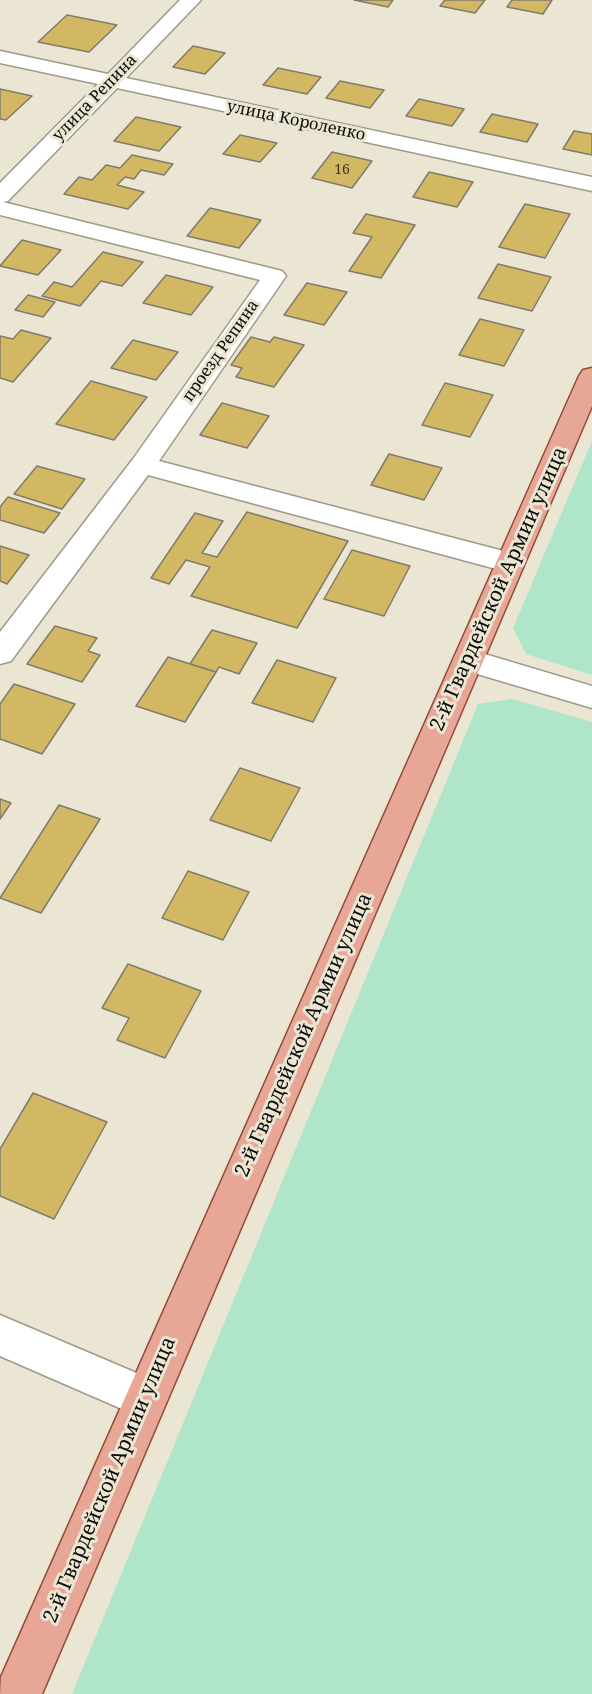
<!DOCTYPE html>
<html>
<head>
<meta charset="utf-8">
<style>
  body { margin:0 }
  canvas { display:block; background:#ebe6d4 }
</style>
</head>
<body>
<canvas width="592" height="1694"></canvas>
<script>
const ctx = document.querySelector('canvas').getContext('2d');
ctx.lineJoin = 'round';
function fillPath(path, color) {
  ctx.fillStyle = color;
  ctx.fill(path, 'evenodd');
}
function trace(path, color, width, dash) {
  ctx.strokeStyle = color;
  ctx.lineWidth = width;
  ctx.lineCap = dash ? 'butt' : 'round';
  ctx.setLineDash(dash || []);
  ctx.stroke(path);
}
function label(font, color, halo, rows, align = 'center') {
  ctx.font = font + ' "Noto Serif",serif';
  ctx.lineWidth = 6;
  ctx.setLineDash([]);
  ctx.textBaseline = 'middle';
  ctx.strokeStyle = halo;
  ctx.fillStyle = color;
  for (const [text, x, y, turn = 0] of rows) {
    ctx.save();
    ctx.translate(x, y);
    ctx.rotate((+turn || 0) * Math.PI / 180);
    ctx.textAlign = isNaN(turn) ? turn : align;
    if (halo) ctx.strokeText(text, 0, 0);
    ctx.fillText(text, 0, 0);
    ctx.restore();
  }
}
const green = new Path2D(`
  M 592,441 L 592,675 L 526,654 L 513,628 Z
  M 512,699 L 592,722 L 592,1694 L 72,1694 L 478,704 Z`);
const building = new Path2D(`
  M 354,0 L 393,0 L 388,7 Z
  M 445,0 L 485,0 L 475,13 L 440,6 Z
  M 512,0 L 552,0 L 543,14 L 507,7 Z
  M 67,15 L 117,25 L 89,52 L 38,42 Z
  M 193,46 L 225,53 L 205,74 L 173,67 Z
  M 278,68 L 321,77 L 307,94 L 263,85 Z
  M 340,81 L 384,90 L 370,108 L 326,98 Z
  M 0,89 L 32,96 L 6,120 L 0,119 Z
  M 419,99 L 464,109 L 452,126 L 406,116 Z
  M 492,114 L 538,124 L 527,142 L 480,132 Z
  M 136,117 L 181,127 L 159,151 L 114,141 Z
  M 574,131 L 592,134 L 592,155 L 563,149 Z
  M 240,135 L 277,143 L 260,162 L 223,154 Z
  M 332,152 L 372,161 L 352,188 L 312,178 Z
  M 132,155 L 173,164 L 164,175 L 141,170 L 134,179 L 125,177 L 117,185 L 144,192 L 128,209 L 64,194 L 79,177 L 92,180 L 106,165 L 120,168 Z
  M 429,172 L 473,182 L 457,207 L 413,197 Z
  M 525,204 L 570,214 L 545,258 L 499,247 Z
  M 210,208 L 261,220 L 239,248 L 187,236 Z
  M 366,214 L 415,225 L 381,278 L 349,271 L 372,237 L 353,233 Z
  M 22,240 L 61,250 L 38,275 L 0,266 Z
  M 103,252 L 143,262 L 122,286 L 101,281 L 80,306 L 42,296 L 54,282 L 72,287 Z
  M 498,264 L 551,277 L 532,311 L 478,298 Z
  M 166,275 L 213,287 L 191,315 L 143,303 Z
  M 307,283 L 347,292 L 324,325 L 284,315 Z
  M 28,295 L 55,302 L 43,317 L 15,310 Z
  M 480,319 L 524,330 L 504,366 L 459,355 Z
  M 21,330 L 51,338 L 13,382 L 0,378 L 0,336 L 13,339 Z
  M 251,337 L 270,342 L 274,337 L 304,345 L 274,387 L 236,377 L 242,368 L 231,365 Z
  M 133,340 L 178,352 L 156,380 L 111,368 Z
  M 91,381 L 147,397 L 114,440 L 56,424 Z
  M 445,383 L 493,395 L 470,437 L 422,425 Z
  M 222,403 L 269,416 L 247,448 L 200,435 Z
  M 389,454 L 442,468 L 424,500 L 371,485 Z
  M 37,466 L 85,479 L 62,509 L 14,494 Z
  M 8,497 L 60,513 L 44,533 L 0,520 L 0,507 Z
  M 247,512 L 348,541 L 297,628 L 191,596 L 210,567 L 186,560 L 169,584 L 151,578 L 195,513 L 223,521 L 202,553 L 217,557 Z
  M 0,546 L 29,555 L 7,584 L 0,581 Z
  M 352,550 L 410,566 L 384,616 L 324,599 Z
  M 55,626 L 97,638 L 88,651 L 100,655 L 82,682 L 27,664 Z
  M 212,630 L 257,643 L 239,674 L 219,667 L 216,672 L 190,664 Z
  M 168,657 L 216,672 L 185,722 L 136,706 Z
  M 277,660 L 336,678 L 313,722 L 252,703 Z
  M 14,684 L 75,704 L 42,754 L 0,739 L 0,704 Z
  M 240,768 L 300,788 L 271,841 L 210,820 Z
  M 0,799 L 11,803 L 0,819 Z
  M 59,805 L 100,819 L 41,913 L 0,898 Z
  M 188,871 L 249,892 L 223,940 L 162,918 Z
  M 128,964 L 201,991 L 165,1058 L 117,1040 L 129,1018 L 102,1008 Z
  M 33,1093 L 107,1122 L 54,1219 L 0,1196 L 0,1149 Z`);
const minor = new Path2D(`
  M 180,0 L 201,0 L 126,78 L 592,177 L 592,191 L 117,88 L 8,201 L 3,202 L 282,271 L 286,276 L 159,461 L 511,553 L 521,556 L 525,563 L 521,570 L 511,573 L 148,475 L 11,661 L 0,664 L 0,632 L 133,459 L 260,280 L 0,215 L 0,183 L 98,84 L 0,63 L 0,51 L 108,74 Z
  M 468,649 L 592,686 L 592,708 L 457,668 L 453,660 L 457,652 Z
  M 0,1315 L 160,1383 L 166,1398 L 160,1413 L 145,1419 L 0,1356 Z`);
const major = new Path2D(`
  M 592,368 L 592,406 L 42,1694 L 0,1694 L 1,1677 L 579,376 L 583,370 Z`);
const farNumbernames = [
  ["16",342,170]
];
const farStreetnames = [
  ["улица Репина",95,98,-46],
  ["улица Короленко",296,121,12],
  ["проезд Репина",221,351,-55]
];
const streetNames = [
  ["2-й Гвардейской Армии улица",499,589,-66],
  ["2-й Гвардейской Армии улица",304,1035,-66],
  ["2-й Гвардейской Армии улица",110,1480,-67]
];
fillPath(green, '#afe5c9');
fillPath(building, '#d3b864');
trace(building, '#807b6c', 1.5);
trace(minor, '#9f9989', 3);
trace(major, '#924b36', 3);
fillPath(minor, '#fff');
fillPath(major, '#e8a796');
label('14px', '#3e361e', null, farNumbernames);
label('16px', '#0d0b06', '#ebe6d4', farStreetnames);
label('20px', '#0d0b06', '#ebe6d4', streetNames);
</script>
</body>
</html>
